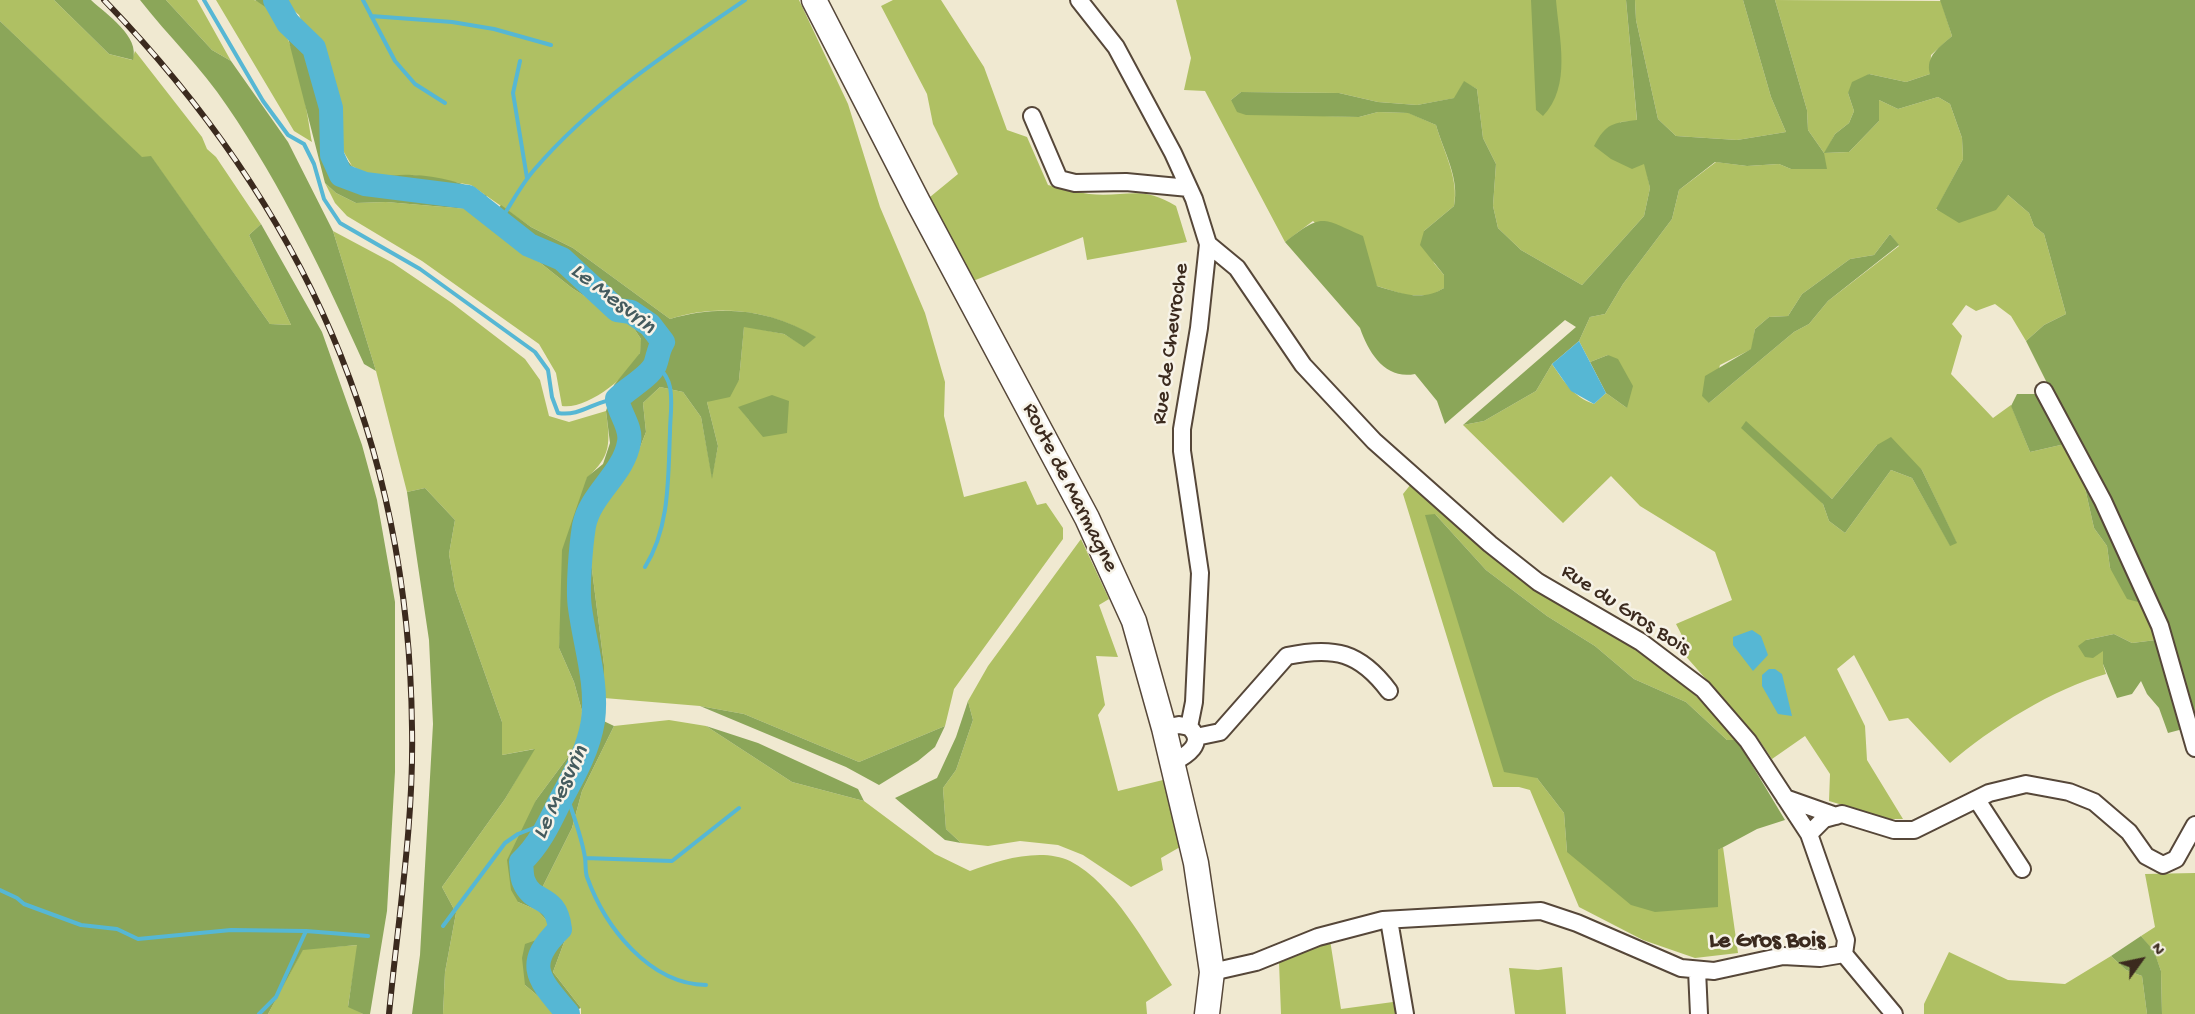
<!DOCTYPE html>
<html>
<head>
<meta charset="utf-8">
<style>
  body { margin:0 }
  #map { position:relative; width:2195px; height:1014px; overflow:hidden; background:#f0e9d1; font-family:"Gochi Hand",sans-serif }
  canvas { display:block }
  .north { position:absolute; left:2111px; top:930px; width:60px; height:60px; -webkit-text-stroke:4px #f7f3e8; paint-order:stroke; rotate:57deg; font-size:16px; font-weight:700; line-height:24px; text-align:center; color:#3b2a1e }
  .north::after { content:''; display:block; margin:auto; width:21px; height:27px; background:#3b2a1e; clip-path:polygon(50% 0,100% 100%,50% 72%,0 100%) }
</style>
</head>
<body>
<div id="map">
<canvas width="2195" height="1014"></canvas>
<div class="north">N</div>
</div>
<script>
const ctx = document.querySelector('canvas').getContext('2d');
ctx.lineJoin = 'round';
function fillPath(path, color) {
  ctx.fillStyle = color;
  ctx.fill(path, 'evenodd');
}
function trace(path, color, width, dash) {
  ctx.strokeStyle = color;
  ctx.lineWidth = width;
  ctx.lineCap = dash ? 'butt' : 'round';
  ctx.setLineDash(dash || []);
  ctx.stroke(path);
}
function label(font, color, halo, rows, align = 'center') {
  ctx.font = font + ' "Gochi Hand",sans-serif';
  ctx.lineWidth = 5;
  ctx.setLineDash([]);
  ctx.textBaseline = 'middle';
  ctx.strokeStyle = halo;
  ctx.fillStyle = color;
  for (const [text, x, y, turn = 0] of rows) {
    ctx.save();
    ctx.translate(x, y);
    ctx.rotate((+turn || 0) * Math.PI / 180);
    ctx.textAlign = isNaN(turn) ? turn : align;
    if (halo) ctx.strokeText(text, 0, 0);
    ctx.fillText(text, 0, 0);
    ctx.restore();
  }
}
const green = new Path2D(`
  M 0,0 L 54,0 L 109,54 L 132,60 L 135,51 L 202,137 L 207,149 L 216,157 L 261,224 L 249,235 L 291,325 L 270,324 L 151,157 L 142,158 L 0,21 Z
  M 166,0 L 197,0 L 231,61 L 212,50 Z
  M 216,0 C 227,0 243,0 254,0 C 294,11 306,106 312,142 L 294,131 Z
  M 282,0 L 799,0 L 848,104 L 880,207 L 925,313 L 945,382 L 944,416 L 964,497 L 1026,481 L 1037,505 L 1046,503 L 1063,528 L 1063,539 L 954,689 L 945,726 L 859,762 L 744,714 L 700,706 L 604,698 L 604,665 L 590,554 L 594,524 L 608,495 L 637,455 L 646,432 L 643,403 L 660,387 L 683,392 L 701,417 L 712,476 L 718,446 L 707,402 L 739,380 L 744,326 L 784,334 L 804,346 L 815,337 C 771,310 720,303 670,319 L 573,248 L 531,227 L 471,185 L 413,175 L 373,177 L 352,166 L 338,142 L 336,104 L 299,15 ZM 789,401 L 749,420 L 739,407 Z
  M 893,0 L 941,0 L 984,67 L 1007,130 L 1027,137 L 1048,185 C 1061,188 1076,192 1089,194 C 1125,198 1141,184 1176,206 L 1187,242 L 1087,260 L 1083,237 L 973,281 L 930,197 L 958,174 L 933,124 L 927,94 L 881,6 Z
  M 1176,0 L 1626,0 L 1637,121 L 1620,122 L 1645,164 L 1650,188 L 1644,216 L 1582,285 L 1521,250 L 1498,228 L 1493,206 L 1496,164 L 1483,138 L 1477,89 L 1464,82 L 1455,98 L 1417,105 L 1378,102 L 1339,93 L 1241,92 L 1231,100 L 1289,115 L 1359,117 L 1378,112 L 1409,113 L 1436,125 C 1444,153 1459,178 1454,206 L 1424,231 L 1434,263 L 1444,275 L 1444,288 L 1432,295 L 1406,295 L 1377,286 L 1313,221 L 1285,242 L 1205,91 L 1184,90 L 1191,58 Z
  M 1635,0 L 1743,0 L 1771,97 L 1786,132 L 1737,140 L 1676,136 L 1658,119 L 1636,20 Z
  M 1775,0 L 1941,1 L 1952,36 L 1931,55 L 1930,74 L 1906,82 L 1869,74 L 1848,93 L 1854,111 L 1849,123 L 1835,134 L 1825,153 L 1849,152 L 1879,121 L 1879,100 L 1898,109 L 1938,97 L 1950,104 L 1962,138 L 1963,159 L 1936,210 L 2008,195 L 2029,213 L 2034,226 L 2044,234 L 2066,314 L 2044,325 L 2026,341 L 2011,316 L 1995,304 L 1976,311 L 1966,305 L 1952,324 L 1962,336 L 1951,374 L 1993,418 L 2011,405 L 2030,452 L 2065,444 L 2083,479 L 2094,528 L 2107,546 L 2110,568 L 2142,603 L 2156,640 L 2132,643 L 2114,634 L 2086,640 L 2103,650 L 2103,664 L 2106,674 C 2055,688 1990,728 1950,763 L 1908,718 L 1889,721 L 1854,655 L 1837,669 L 1865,726 L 1867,760 L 1903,819 L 1890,819 L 1829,801 L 1830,774 L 1805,736 L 1772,759 L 1757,737 L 1682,652 L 1688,647 L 1676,624 L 1732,600 L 1715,552 L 1640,506 L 1611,476 L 1563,523 L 1463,425 L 1484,421 L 1536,391 L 1552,364 C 1564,381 1573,397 1594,404 L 1606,393 L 1627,408 L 1608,355 L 1590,362 L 1579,341 L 1590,317 L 1605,314 L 1623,284 L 1672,219 L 1679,190 L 1716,162 L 1747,166 L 1779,164 L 1791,169 L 1824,153 L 1808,130 L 1807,110 ZM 1890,234 L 1899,246 L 1828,301 L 1809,324 L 1794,332 L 1709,403 L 1720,365 L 1752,349 L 1755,329 L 1769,317 L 1788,316 L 1802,294 L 1850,259 L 1874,255 ZM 1877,445 L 1922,470 L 1956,542 L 1950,545 L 1912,478 L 1891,470 L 1845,533 L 1829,521 L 1823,504 L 1806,477 L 1832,499 Z
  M 325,183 L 336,193 L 356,203 L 386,202 L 468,209 L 489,222 L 572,288 L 633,327 L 641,339 C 641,343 641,349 640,353 C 630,376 587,410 562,406 L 556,373 L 539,344 L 422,261 L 347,216 L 335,203 Z
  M 333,231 L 393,263 L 452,303 L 525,359 L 540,380 L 549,416 L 569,422 L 606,411 C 610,443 612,455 587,478 L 561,619 L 559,648 L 574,682 L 582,711 L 579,742 L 536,800 L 518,902 L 537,910 L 548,922 L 546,937 L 525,985 L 559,1014 L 443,1014 L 445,972 L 456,913 L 442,887 L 505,799 L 534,749 L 502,755 L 502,722 L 455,589 L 449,554 L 455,520 L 425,488 L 407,492 L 376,371 Z
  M 1411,484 L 1536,588 L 1661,666 L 1696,696 L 1737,740 L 1727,740 L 1686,702 L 1634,679 L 1595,646 L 1547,616 L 1486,570 L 1435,514 L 1537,778 L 1564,813 L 1567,852 L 1718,850 L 1723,847 L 1738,953 L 1695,958 L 1643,940 L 1579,907 L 1530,790 L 1519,787 L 1493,787 L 1403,494 Z
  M 1081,539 L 1109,599 L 1099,605 L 1118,657 L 1096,656 L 1105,705 L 1098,715 L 1118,791 L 1163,780 L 1180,847 L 1161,858 L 1163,870 L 1131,887 L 1083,855 L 1058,845 L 1020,841 L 988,846 L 961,843 L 946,829 L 943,788 L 956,770 L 973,720 L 968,701 L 988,666 Z
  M 669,720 L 706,726 L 792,782 L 864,801 L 935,854 L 970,871 C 998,860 1041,847 1070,861 C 1114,884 1146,945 1172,985 L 1146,1002 L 1147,1014 L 581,1014 L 581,1008 L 553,972 L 566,937 L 551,900 L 542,888 L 572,828 L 582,791 L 614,726 Z
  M 2195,873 L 2195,1014 L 2162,1014 L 2161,971 L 2154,952 L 2141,936 L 2155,927 L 2145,874 Z
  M 1330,940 L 1341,1009 L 1393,1002 L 1396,1014 L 1281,1014 L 1279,962 Z
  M 358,945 L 348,1006 L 363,1014 L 268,1014 L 303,949 Z
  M 1949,952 L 2008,980 L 2065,984 L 2111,956 L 2126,970 L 2142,976 L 2147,1014 L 1924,1014 L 1924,1004 Z
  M 1562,967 L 1566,1014 L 1515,1014 L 1509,968 L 1538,970 Z`);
const forest = new Path2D(`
  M 54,0 L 91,0 C 107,15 140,36 133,60 L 109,54 Z
  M 140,0 L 166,0 L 212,50 L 231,61 L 288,142 L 333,231 L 376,371 L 364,364 C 324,275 282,186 227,106 C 202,68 168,36 140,0 Z
  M 255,0 L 282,0 C 313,27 330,63 336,104 C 339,126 335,146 351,165 C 367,183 392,173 412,175 C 438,176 466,182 487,196 L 468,209 L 386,202 L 356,203 L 336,193 L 325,183 L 288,38 L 273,12 Z
  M 1531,0 L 1556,0 C 1559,38 1572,86 1543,116 L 1536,110 Z
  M 1626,0 L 1635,0 L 1636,20 L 1658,119 L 1676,136 L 1737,140 L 1786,132 L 1771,97 L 1743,0 L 1775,0 L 1807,110 L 1808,130 L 1824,153 L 1835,134 L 1849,123 L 1854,111 L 1848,93 L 1852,82 L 1869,74 L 1906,82 L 1930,74 C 1925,56 1940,47 1952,36 L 1940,0 L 2195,0 L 2195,727 L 2049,387 L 2026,341 L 2044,325 L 2066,314 L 2044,234 L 2034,226 L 2029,213 L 2008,195 L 1996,210 L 1959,223 L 1936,209 L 1963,159 L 1962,138 L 1950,104 L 1938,97 L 1898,109 L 1879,100 L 1879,121 L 1849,152 L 1824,153 L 1827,169 L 1791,169 L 1779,164 L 1747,166 L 1715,162 L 1679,190 L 1672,219 L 1623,284 L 1605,314 L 1590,317 L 1579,341 L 1552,364 L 1536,391 L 1484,421 L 1463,425 L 1576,327 L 1565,320 L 1445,424 L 1437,401 L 1415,374 C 1386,380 1369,354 1360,328 L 1285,242 C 1323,213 1320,217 1363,236 L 1377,286 C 1400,293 1422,302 1444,288 L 1444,275 L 1420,245 L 1424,231 L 1454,206 C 1460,178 1444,153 1436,125 L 1408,113 L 1378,112 L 1359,117 L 1246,115 L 1237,112 L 1231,100 L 1241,92 L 1339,93 L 1378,102 L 1417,105 L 1454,98 L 1464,81 L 1477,89 L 1483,138 L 1496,164 L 1493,206 L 1498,228 L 1521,250 L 1582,285 L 1644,216 L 1650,188 L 1644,164 L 1632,169 L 1611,159 L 1594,146 C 1606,123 1613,123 1637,120 Z
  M 0,21 L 142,157 L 151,156 L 270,324 L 291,325 L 249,235 L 261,224 L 322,332 L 362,445 L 377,500 L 395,602 L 395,772 L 387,911 L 370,1014 L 363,1014 L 348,1007 L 357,945 L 303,950 L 268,1014 L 0,1014 Z
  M 501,205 L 531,227 L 573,248 L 670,319 C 720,304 771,309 816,337 L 804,347 L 784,334 L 744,327 L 739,380 L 730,397 L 707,402 L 718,446 L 712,479 L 701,417 L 683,392 L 660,387 L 643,403 L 646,432 L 637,455 L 608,495 L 594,524 L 590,554 L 604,665 L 604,698 L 583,711 L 614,726 L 582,791 L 572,828 L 542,888 L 569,918 L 566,937 L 553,972 L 581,1008 L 567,1014 L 559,1014 L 525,985 L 522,958 L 525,944 L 545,937 L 548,922 L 537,910 L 518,902 L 511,890 L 507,860 L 536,800 L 579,742 L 582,711 L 574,682 L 559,648 L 562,550 L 587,477 L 603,464 L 610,443 L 606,411 L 614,385 L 640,353 L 641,339 L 633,327 L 572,288 L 489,222 Z
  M 1890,234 L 1899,245 L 1828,301 L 1809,324 L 1794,332 L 1709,403 L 1702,396 L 1705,376 L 1751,349 L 1755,329 L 1769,317 L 1788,316 L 1802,294 L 1850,259 L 1874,255 Z
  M 1608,355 L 1618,359 L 1633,386 L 1627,408 L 1606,393 L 1590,362 Z
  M 2017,394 L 2035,394 L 2065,444 L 2030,452 L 2011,406 Z
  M 772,395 L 789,401 L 787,433 L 763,437 L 738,407 Z
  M 1746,421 L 1832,499 L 1877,445 L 1891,437 L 1922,470 L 1957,543 L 1950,546 L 1912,478 L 1891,470 L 1845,533 L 1829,521 L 1823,504 L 1741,428 Z
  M 2083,479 L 2142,603 L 2127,599 L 2110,568 L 2107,546 L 2094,528 Z
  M 425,488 L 455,520 L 449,554 L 455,589 L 502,722 L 502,755 L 535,749 L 505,799 L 442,887 L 456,913 L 445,972 L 443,1014 L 412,1014 L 420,955 L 433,724 L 429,640 L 407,492 Z
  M 1435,514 L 1486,570 L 1547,616 L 1595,646 L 1634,679 L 1686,702 L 1727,740 L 1737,740 L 1785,820 L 1757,829 L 1718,850 L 1718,907 L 1655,912 L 1631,905 L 1567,852 L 1564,813 L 1537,778 L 1504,772 L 1425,515 Z
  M 2114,634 L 2132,643 L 2156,640 L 2183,729 L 2168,733 L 2159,708 L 2147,694 L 2141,681 L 2132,694 L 2117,698 L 2103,664 L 2103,651 L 2093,658 L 2085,657 L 2078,646 L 2086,640 Z
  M 968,701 L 973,720 L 956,770 L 943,788 L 946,829 L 961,843 L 945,840 L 895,798 L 937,778 L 956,737 Z
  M 700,706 L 744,714 L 859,762 L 945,726 L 935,747 L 918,761 L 879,785 L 846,767 Z
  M 706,726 L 758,743 L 858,789 L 864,801 L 792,782 Z
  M 2141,936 L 2154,951 L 2161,971 L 2162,1014 L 2147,1014 L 2142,976 L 2126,970 L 2111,956 Z`);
const water = new Path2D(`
  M 1579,341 L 1606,393 L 1594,404 L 1571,391 L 1552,364 Z
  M 1752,630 L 1761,636 L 1768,655 L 1753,671 L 1733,645 L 1733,637 Z
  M 1769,669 L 1775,669 L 1782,674 L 1792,716 L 1778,714 L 1762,686 L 1762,675 Z`);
const stream = new Path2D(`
  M 204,0 L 263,101 L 288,135 L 304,144 L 314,164 L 324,199 L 340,223 L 420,269 L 535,352 L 548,370 L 552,397 L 558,413 C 581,417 595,400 617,399
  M 363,0 L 395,61 L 415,84 L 445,103
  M 371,16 L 452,22 L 494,29 L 551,45
  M 520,61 L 513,93 L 527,178
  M 501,220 C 511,204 521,185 534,170 C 593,101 671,50 745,0
  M 645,567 C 670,527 668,478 670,432 C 670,417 673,403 670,387 C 668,377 662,370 656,364
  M 566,792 C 572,813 582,836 585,858 C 586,864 585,871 587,877 C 605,927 649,984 706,985
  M 585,858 L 672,861 L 739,808
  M 0,890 L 17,898 L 24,904 L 81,925 L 117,929 L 138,939 L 231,930 L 306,931 L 368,936
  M 443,926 L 505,843 L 518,834 L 549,822
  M 259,1014 L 276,997 L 306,931`);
const river = new Path2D(`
  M 275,0 L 288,23 L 314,48 L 331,108 L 332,155 L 341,175 L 365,184 L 468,197 L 529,245 L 562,259 L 617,310 L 631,312 L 650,325 L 663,342 C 658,350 658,357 655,365 C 648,378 628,388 617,399 C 619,413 632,427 629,442 C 624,474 590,494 584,526 C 581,545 577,589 580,608 C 585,646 598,683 593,721 C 588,751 574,775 560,801 C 549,824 539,845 521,862 C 522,868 521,876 524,882 C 533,905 556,893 560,929 C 522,966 540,980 568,1014`);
const minor = new Path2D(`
  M 1079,0 L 1116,47 L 1173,153 L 1194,199 L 1208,244 L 1199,328 L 1182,429 L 1182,451 L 1200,573 L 1194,702 L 1189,727
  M 1032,116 L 1059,179 L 1075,183 L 1126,182 L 1189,188
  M 1208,244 L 1237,268 L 1303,365 L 1374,441 L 1490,544 L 1538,582 L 1641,642 L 1703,689 L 1748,741 L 1809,834 L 1846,940 L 1844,954 L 1820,958 L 1783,956 L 1714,971 L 1681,968 L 1577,923 L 1541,911 L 1383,920 L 1318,937 L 1256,962 L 1212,972
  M 2044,391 L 2103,501 L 2160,626 L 2195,748
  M 1164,728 L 1179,725 L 1189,727 C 1207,743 1186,756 1172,763
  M 1196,737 L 1220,732 L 1287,656 C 1334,646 1360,652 1389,691
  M 1785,798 L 1836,816
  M 1977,800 L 2022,869
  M 1809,834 L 1824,819 L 1842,814 L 1894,830 L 1914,830 L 1989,793 L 2026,784 L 2069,792 L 2094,802 L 2129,832 L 2146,856 L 2163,865 L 2176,859 L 2195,825
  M 1389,920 L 1405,1014
  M 1844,954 L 1894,1014
  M 1697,970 L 1699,1014`);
const secondary = new Path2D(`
  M 814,0 L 918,202 L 1087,518 L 1134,621 L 1164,728 L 1196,863 L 1212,972 L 1207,1014`);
const rail = new Path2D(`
  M 104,0 C 303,206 409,440 412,728 C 414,823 398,919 389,1014`);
const streetNames = [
  ["Rue de Chevroche",1172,344,-82],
  ["Route de Marmagne",1069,488,63],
  ["Rue du Gros Bois",1625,611,33]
];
const waterNames = [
  ["Le Mesvrin",612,300,38],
  ["Le Mesvrin",562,793,-64]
];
const neighbourhoodNames = [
  ["Le Gros Bois",1767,942]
];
fillPath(green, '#afc063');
fillPath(forest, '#8ba659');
fillPath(water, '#56b7d4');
trace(stream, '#56b7d4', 4);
trace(river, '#56b7d4', 24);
trace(minor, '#564739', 20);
trace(secondary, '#564739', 27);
trace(minor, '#fff', 16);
trace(secondary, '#fff', 24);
trace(rail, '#3b2a1e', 6);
trace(rail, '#f7f3e8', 4, [11]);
label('22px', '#3b2a1e', '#f7f3e8', streetNames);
label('italic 24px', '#445b5e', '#f7f3e8', waterNames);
label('bold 24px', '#3b2a1e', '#f7f3e8', neighbourhoodNames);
</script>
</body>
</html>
